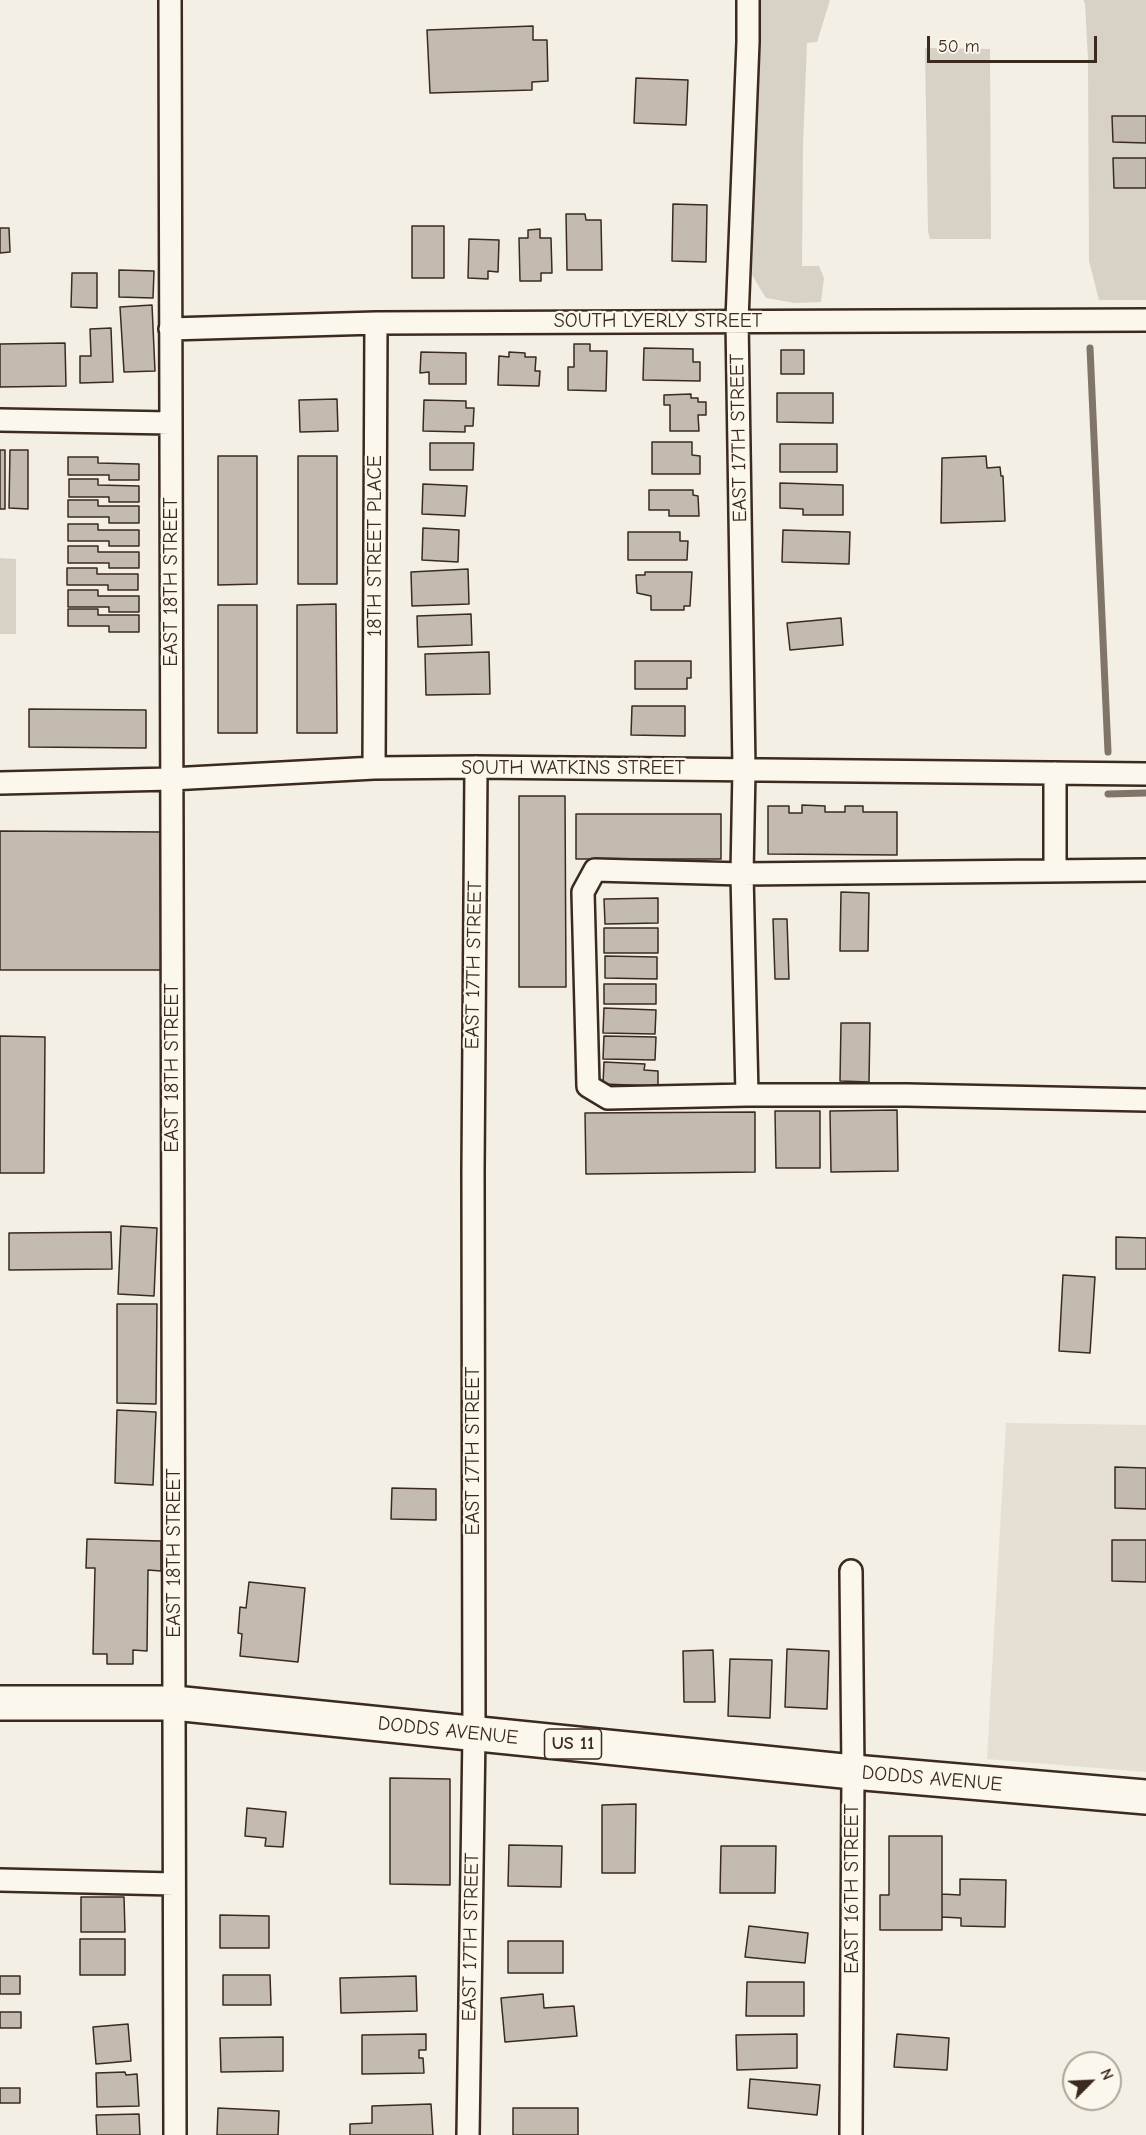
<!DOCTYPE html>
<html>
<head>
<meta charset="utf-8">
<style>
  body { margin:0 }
  #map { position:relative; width:1146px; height:2135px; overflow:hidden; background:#f3efe4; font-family:"Comic Neue",sans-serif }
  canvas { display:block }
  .north { position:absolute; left:1062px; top:2051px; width:60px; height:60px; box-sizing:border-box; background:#fbf7ec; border:2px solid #aea59a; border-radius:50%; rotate:66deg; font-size:16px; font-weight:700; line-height:24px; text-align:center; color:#3b2a1e }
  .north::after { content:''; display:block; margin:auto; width:21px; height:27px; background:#3b2a1e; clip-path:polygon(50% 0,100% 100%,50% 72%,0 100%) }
  .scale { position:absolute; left:927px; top:36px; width:170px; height:27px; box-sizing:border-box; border:3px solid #3b2a1e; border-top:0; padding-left:8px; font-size:18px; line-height:21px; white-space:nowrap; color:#3b2a1e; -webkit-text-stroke:4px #fbf7ec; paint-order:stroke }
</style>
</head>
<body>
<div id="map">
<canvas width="1146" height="2135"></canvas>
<div class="north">N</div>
<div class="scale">50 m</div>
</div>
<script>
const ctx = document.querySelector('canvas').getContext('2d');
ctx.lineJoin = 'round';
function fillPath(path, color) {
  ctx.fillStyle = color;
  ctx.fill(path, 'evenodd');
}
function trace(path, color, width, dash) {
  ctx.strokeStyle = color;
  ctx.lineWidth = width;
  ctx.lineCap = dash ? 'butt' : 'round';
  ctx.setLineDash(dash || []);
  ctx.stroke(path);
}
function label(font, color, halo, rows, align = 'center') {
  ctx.font = font + ' "Comic Neue",sans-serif';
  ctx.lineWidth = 4.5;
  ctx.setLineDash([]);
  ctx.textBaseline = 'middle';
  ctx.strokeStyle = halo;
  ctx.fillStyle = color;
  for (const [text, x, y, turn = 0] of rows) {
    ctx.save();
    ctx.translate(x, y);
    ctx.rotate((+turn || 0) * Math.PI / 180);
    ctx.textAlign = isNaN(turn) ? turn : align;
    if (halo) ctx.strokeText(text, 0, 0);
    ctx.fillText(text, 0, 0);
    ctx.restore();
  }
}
const built = new Path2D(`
  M 1006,1423 L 1146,1425 L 1146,1772 L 987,1759 Z`);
const green = new Path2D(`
  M 755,0 L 830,0 L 817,42 L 807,43 L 803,145 L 802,266 L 819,266 L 824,278 L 821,302 L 795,303 L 766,298 L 752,275 Z
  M 1083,0 L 1146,0 L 1146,300 L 1099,300 L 1089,261 L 1088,60 L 1085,3 Z
  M 925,48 L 990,49 L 991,239 L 930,239 L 928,231 Z
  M 0,558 L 16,559 L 16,634 L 0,634 Z`);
const stream = new Path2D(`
  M 1090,348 L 1108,752
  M 1108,794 L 1146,793`);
const building = new Path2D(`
  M 533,26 L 533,40 L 547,40 L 548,81 L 532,82 L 532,90 L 430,93 L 427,30 Z
  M 636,78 L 688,80 L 686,125 L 634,123 Z
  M 1112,116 L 1146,116 L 1146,143 L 1113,142 Z
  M 1113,158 L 1146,158 L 1146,188 L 1114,188 Z
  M 673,204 L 707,205 L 706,262 L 672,261 Z
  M 566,214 L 585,214 L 586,220 L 601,220 L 602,270 L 567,270 Z
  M 412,226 L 444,226 L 444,278 L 412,278 Z
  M 0,228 L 9,228 L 10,252 L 0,253 Z
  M 540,229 L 540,238 L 551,238 L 552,273 L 541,273 L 541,281 L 520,281 L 519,238 L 528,238 L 528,230 Z
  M 469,239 L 499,240 L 498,272 L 488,271 L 488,279 L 468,278 Z
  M 119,270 L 154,271 L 153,298 L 119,297 Z
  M 72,273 L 97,273 L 97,308 L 71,307 Z
  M 152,305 L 155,371 L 124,372 L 120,307 Z
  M 111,328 L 113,382 L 80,383 L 80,356 L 91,356 L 90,329 Z
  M 65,343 L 66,386 L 0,387 L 0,344 Z
  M 574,344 L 590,344 L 590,351 L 607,351 L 606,391 L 568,390 L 568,367 L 574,367 Z
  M 644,348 L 693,349 L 693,362 L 700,362 L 700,381 L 643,380 Z
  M 781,350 L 804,350 L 804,374 L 781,374 Z
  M 421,352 L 466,353 L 466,384 L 429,384 L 429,372 L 420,373 Z
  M 509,352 L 525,353 L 525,357 L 536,357 L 535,371 L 540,371 L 539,386 L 498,385 L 499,356 L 509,357 Z
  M 777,393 L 833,393 L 833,423 L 777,422 Z
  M 691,394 L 691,398 L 698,398 L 698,402 L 706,402 L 706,415 L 698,415 L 699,431 L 670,431 L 670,405 L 664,405 L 664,395 Z
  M 337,399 L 338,431 L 300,432 L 299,400 Z
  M 424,400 L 466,401 L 466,408 L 474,408 L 473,426 L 465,426 L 465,432 L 423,431 Z
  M 652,442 L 692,442 L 692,455 L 700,456 L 700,474 L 652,474 Z
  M 430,443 L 474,443 L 473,470 L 430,470 Z
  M 780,444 L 837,444 L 837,472 L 780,472 Z
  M 0,450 L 5,450 L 5,509 L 0,509 Z
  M 10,450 L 28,450 L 28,509 L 9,508 Z
  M 218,456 L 257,456 L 257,584 L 218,585 Z
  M 298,456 L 337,456 L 337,584 L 298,584 Z
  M 986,456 L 987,468 L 1000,467 L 1001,476 L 1003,476 L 1005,521 L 941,523 L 942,458 Z
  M 68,457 L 98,457 L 98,463 L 139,464 L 139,480 L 109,480 L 109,475 L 68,475 Z
  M 69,479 L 98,479 L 98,485 L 139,486 L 139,502 L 109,502 L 109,497 L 69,497 Z
  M 780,483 L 843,485 L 843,515 L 803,515 L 803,509 L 780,508 Z
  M 423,484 L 467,486 L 465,516 L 422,514 Z
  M 649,490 L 693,490 L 693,495 L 698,496 L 699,516 L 669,516 L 669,510 L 649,510 Z
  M 68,500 L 98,500 L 98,506 L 139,506 L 139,523 L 109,523 L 109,517 L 68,517 Z
  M 68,524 L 98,524 L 98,530 L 139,530 L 139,546 L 109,546 L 109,541 L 68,541 Z
  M 423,528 L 459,530 L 458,562 L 422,560 Z
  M 783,530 L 850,532 L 849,564 L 782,562 Z
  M 628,532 L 680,532 L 680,541 L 688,541 L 687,560 L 628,560 Z
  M 68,546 L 98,546 L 98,552 L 139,552 L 139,568 L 109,568 L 109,563 L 68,563 Z
  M 67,568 L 97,568 L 97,574 L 138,574 L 138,590 L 108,590 L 108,585 L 67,585 Z
  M 468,569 L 469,604 L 412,606 L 411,572 Z
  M 645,572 L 692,572 L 690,606 L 684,606 L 684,610 L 651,610 L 651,596 L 637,593 L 636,575 L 645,575 Z
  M 68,590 L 98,590 L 98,596 L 139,596 L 139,612 L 109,612 L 109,607 L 68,607 Z
  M 336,604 L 337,733 L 297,733 L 297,605 Z
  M 218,605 L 257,605 L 257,733 L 218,733 Z
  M 68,609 L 98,609 L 98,615 L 139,615 L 139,632 L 109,632 L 109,626 L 68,626 Z
  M 471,614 L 472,645 L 418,647 L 417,616 Z
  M 841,618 L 843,645 L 790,650 L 787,623 Z
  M 489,652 L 490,694 L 426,695 L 425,654 Z
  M 635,661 L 691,661 L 691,678 L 687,678 L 687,689 L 635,689 Z
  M 632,706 L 685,706 L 685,736 L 631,735 Z
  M 29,709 L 146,710 L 146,748 L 29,747 Z
  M 519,796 L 565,796 L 566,987 L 519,987 Z
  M 802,805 L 825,806 L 825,812 L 845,812 L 845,806 L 863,806 L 863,812 L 897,812 L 897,855 L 768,854 L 768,806 L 789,806 L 789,813 L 802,813 Z
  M 576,814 L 721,814 L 721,859 L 576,859 Z
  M 0,831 L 165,832 L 165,970 L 0,970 Z
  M 841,892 L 869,893 L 868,951 L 840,951 Z
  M 658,898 L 658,923 L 605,924 L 604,899 Z
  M 773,919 L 787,919 L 789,979 L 775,979 Z
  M 604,928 L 658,928 L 658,953 L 604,953 Z
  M 605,956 L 657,957 L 657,979 L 605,978 Z
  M 604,984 L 656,984 L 656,1004 L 604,1004 Z
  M 604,1008 L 656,1010 L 655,1034 L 603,1033 Z
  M 841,1023 L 870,1023 L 869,1082 L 840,1081 Z
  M 0,1036 L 45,1037 L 44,1173 L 0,1173 Z
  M 604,1036 L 656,1037 L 655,1060 L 603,1059 Z
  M 604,1062 L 645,1064 L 644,1070 L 658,1071 L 658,1086 L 603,1084 Z
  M 897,1110 L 898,1171 L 831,1172 L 830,1111 Z
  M 775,1111 L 820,1111 L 820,1168 L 776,1168 Z
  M 755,1112 L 755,1172 L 586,1174 L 585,1113 Z
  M 121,1226 L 157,1228 L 154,1296 L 118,1294 Z
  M 111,1232 L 112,1269 L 9,1270 L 9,1233 Z
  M 1116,1237 L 1146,1238 L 1146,1269 L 1116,1269 Z
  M 1063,1275 L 1095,1277 L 1090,1353 L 1059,1351 Z
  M 117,1304 L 157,1304 L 156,1404 L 117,1403 Z
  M 117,1410 L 156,1412 L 153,1485 L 115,1483 Z
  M 1115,1467 L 1146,1468 L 1146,1509 L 1115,1508 Z
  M 392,1488 L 436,1489 L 436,1520 L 391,1519 Z
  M 87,1539 L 161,1541 L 161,1571 L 148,1570 L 147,1651 L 133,1650 L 133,1664 L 107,1664 L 107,1654 L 93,1654 L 95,1568 L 86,1568 Z
  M 1112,1540 L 1146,1540 L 1146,1582 L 1112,1581 Z
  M 249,1582 L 305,1588 L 298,1662 L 240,1656 L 242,1634 L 238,1633 L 240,1607 L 246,1608 Z
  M 787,1649 L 829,1651 L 827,1709 L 785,1707 Z
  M 713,1650 L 715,1702 L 684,1702 L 683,1651 Z
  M 730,1659 L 772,1660 L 770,1718 L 728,1716 Z
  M 390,1778 L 450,1779 L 450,1885 L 390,1884 Z
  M 636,1804 L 635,1873 L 602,1873 L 602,1805 Z
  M 247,1808 L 286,1812 L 283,1847 L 265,1846 L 266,1838 L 245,1836 Z
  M 889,1836 L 942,1836 L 942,1930 L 880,1930 L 880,1895 L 889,1895 Z
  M 509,1845 L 562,1846 L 561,1887 L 508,1886 Z
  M 721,1846 L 776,1846 L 775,1893 L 720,1893 Z
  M 960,1879 L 1006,1880 L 1005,1927 L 961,1926 L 961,1918 L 942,1917 L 942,1894 L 960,1895 Z
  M 81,1897 L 124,1897 L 125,1932 L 81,1932 Z
  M 220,1915 L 269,1916 L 269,1948 L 220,1948 Z
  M 749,1926 L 808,1933 L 805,1963 L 745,1957 Z
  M 80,1939 L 125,1939 L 125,1975 L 80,1975 Z
  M 508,1941 L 563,1941 L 563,1973 L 508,1973 Z
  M 223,1975 L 270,1975 L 271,2005 L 223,2005 Z
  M 0,1976 L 20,1976 L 20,1994 L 0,1994 Z
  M 416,1976 L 417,2011 L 341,2013 L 340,1978 Z
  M 747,1982 L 804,1982 L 804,2016 L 746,2016 Z
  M 543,1994 L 544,2008 L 574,2006 L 577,2036 L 505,2042 L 501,1998 Z
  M 0,2012 L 21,2012 L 21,2028 L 0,2028 Z
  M 128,2024 L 131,2061 L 96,2064 L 93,2027 Z
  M 426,2034 L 426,2050 L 419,2050 L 419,2058 L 423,2058 L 424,2073 L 362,2074 L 362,2035 Z
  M 797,2034 L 797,2068 L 737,2070 L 736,2035 Z
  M 897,2034 L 949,2038 L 947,2070 L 894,2067 Z
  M 283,2037 L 283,2071 L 221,2072 L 220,2038 Z
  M 125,2072 L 126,2075 L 137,2074 L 139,2106 L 97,2107 L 96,2073 Z
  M 750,2079 L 820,2085 L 817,2115 L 748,2108 Z
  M 0,2088 L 20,2088 L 20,2103 L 0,2103 Z
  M 431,2104 L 433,2135 L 350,2135 L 350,2124 L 372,2123 L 372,2106 Z
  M 218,2108 L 279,2111 L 278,2135 L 217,2135 Z
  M 513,2108 L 578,2108 L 578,2135 L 513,2135 Z
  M 139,2114 L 140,2135 L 97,2135 L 96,2115 Z`);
const street = new Path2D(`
  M 170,0 L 175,2135
  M 170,329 L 376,323 L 1146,320
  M 0,420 L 171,423
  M 374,768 L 376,323
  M 0,783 L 171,779 L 374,768 L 476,767 L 1146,774
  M 1146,870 L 742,874 L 595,870 L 583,892 L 588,1086 L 608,1098 L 747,1095 L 907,1095 L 1146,1100
  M 1055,871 L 1055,773
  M 747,1095 L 742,874 L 744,769 L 737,320 L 748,42 L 748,0
  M 851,1571 L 853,1772 L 851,2135
  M 0,1880 L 174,1884
  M 468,2135 L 474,1734 L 473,1170 L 476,767`);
const primary = new Path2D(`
  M 0,1703 L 174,1703 L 853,1772 L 1146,1797`);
const shields = [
  [573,1744,57]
];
const shieldNames = [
  ["US 11",573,1744]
];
const streetNames = [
  ["SOUTH LYERLY STREET",658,321],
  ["EAST 17TH STREET",739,438,-91],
  ["18TH STREET PLACE",375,546,-90],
  ["EAST 18TH STREET",171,582,-90],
  ["SOUTH WATKINS STREET",573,768],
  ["EAST 17TH STREET",474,965,-89],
  ["EAST 18TH STREET",172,1068,-90],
  ["EAST 17TH STREET",473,1451,-90],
  ["EAST 18TH STREET",174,1553,-90],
  ["DODDS AVENUE",448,1731,6],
  ["DODDS AVENUE",932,1779,5],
  ["EAST 16TH STREET",852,1889,-90],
  ["EAST 17TH STREET",471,1937,-89]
];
fillPath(built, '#e5dfd4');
fillPath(green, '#d8d1c6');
trace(stream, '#817468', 7);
fillPath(building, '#c3bbb0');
trace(building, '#3b2a1e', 1.5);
trace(street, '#3b2a1e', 26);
trace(primary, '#3b2a1e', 38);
trace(street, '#fbf7ec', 21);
trace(primary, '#fbf7ec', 33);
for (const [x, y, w] of shields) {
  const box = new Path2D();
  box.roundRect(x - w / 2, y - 15, w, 30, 4.5);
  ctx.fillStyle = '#fbf7ec';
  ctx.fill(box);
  trace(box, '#3b2a1e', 1.5);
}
label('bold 18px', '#3b2a1e', null, shieldNames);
label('20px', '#3b2a1e', '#fbf7ec', streetNames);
</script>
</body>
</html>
